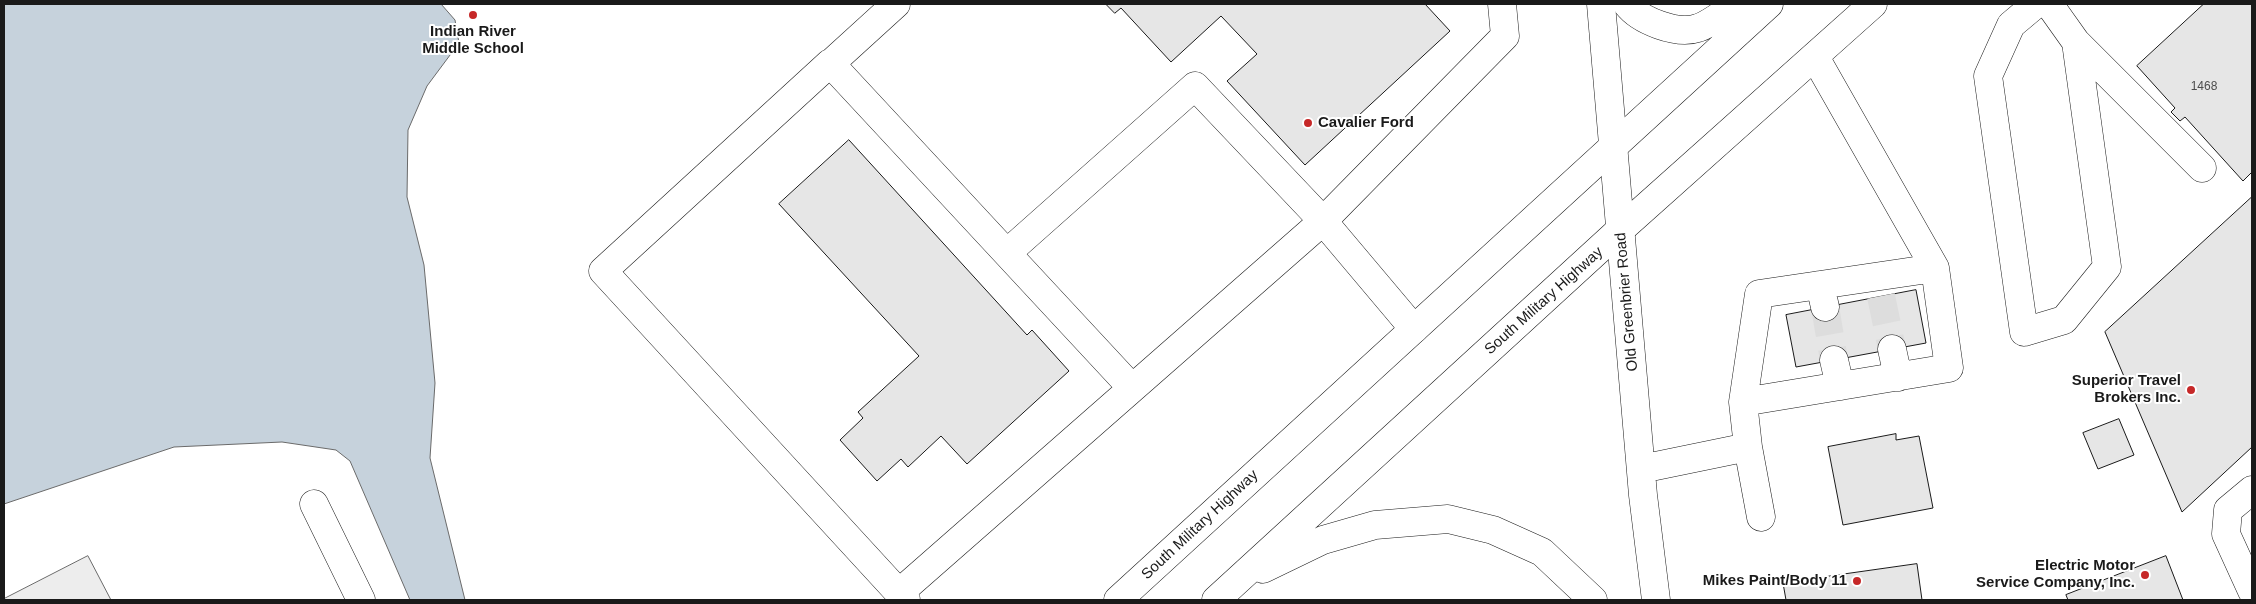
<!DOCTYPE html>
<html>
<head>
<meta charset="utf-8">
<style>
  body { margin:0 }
  #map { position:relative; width:2256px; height:604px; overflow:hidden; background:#fff; font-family:Helvetica,sans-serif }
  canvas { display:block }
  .frame { position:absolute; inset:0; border:5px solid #1a1a1a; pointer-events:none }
</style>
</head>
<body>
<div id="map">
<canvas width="2256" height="604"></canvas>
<div class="frame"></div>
</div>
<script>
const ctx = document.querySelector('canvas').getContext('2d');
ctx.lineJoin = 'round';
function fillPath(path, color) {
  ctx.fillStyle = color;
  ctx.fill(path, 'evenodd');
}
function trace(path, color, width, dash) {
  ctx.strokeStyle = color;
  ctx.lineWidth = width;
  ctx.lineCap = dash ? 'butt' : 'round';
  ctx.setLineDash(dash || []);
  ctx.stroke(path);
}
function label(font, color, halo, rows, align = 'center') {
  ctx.font = font + ' Helvetica,sans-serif';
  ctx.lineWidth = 4;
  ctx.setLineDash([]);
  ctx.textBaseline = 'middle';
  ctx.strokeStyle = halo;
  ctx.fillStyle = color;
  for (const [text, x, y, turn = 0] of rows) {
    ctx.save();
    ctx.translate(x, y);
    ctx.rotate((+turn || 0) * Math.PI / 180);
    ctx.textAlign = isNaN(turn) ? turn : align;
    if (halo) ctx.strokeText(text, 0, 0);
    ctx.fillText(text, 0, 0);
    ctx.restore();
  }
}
const parking = new Path2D(`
  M 88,556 L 111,600 L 4,600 L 4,599 Z`);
const water = new Path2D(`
  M 4,4 L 441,4 L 455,20 L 459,43 L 427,86 L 408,130 L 407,197 L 424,265 L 435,383 L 430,458 L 465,600 L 410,600 L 350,461 L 336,450 L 282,442 L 174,447 L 4,504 Z`);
const building = new Path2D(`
  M 1106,4 L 1425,4 L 1450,31 L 1305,165 L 1227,81 L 1257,54 L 1221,16 L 1171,62 L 1121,8 L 1115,13 Z
  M 2204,4 L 2252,4 L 2252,172 L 2243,181 L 2185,117 L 2180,121 L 2171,112 L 2175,108 L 2137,66 Z
  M 849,140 L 1027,335 L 1032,330 L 1069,371 L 967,464 L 941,436 L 908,467 L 901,459 L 877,481 L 840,440 L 863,418 L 858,412 L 919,356 L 779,204 Z
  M 2252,197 L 2252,447 L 2182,512 L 2105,332 Z
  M 1916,290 L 1926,343 L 1796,367 L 1786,315 Z
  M 2119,419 L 2134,455 L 2098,469 L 2083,433 Z
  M 1896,434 L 1896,440 L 1919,436 L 1933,508 L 1843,525 L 1828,447 Z
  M 2166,556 L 2183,600 L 2068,600 L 2066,595 Z
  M 1917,564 L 1922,600 L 1928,600 L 1786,600 L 1783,583 Z`);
const minorTunnel = new Path2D(`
  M 1881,296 L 1892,349
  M 1825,307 L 1834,360`);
const minor = new Path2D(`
  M 1601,4 L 1643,495 L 1656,600
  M 2036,4 L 2011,25 L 1988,76 L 2024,332 L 2064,320 L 2107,267 L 2076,42 L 2049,4
  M 2076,42 L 2202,168
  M 829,65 L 896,4
  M 1007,253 L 1195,86 L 1323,221 L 1505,36 L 1502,4
  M 1820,285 L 1825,307
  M 1892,349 L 1898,377
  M 1834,360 L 1840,386
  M 1743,402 L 1759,294 L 1935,268
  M 1748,447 L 1761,517
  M 1641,469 L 1748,447 L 1743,402 L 1949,368 L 1935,268 L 1815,57
  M 2252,490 L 2228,510 L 2226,534 L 2252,591
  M 314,504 L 361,600
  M 899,593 L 603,271 L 830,63 L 1132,388
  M 906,600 L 899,593 L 1323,221 L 1414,329`);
const major = new Path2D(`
  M 1627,4 C 1640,21 1677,35 1698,28 C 1711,24 1725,11 1738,4
  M 1263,569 L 1323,540 L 1375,525 L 1448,519 L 1493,530 L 1542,552 L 1593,600
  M 1118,600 L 1769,4
  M 1216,600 L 1620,230 L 1873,4`);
const markers = [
  [473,15,5,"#c62828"],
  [1308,123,5,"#c62828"],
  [2191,390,5,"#c62828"],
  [2145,575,5,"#c62828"],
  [1857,581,5,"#c62828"]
];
const numberNames = [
  ["1468",2204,87]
];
const poiNames = [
  ["Indian River",473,32,"center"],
  ["Middle School",473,49,"center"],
  ["Cavalier Ford",1318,123,"left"],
  ["Superior Travel",2181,381],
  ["Brokers Inc.",2181,398],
  ["Electric Motor",2135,566],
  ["Service Company, Inc.",2135,583],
  ["Mikes Paint/Body 11",1847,581]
];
const streetNames = [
  ["South Military Highway",1544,301,-42],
  ["Old Greenbrier Road",1627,302,-95],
  ["South Military Highway",1200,525,-43]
];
fillPath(parking, '#ededed');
trace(parking, '#6a6a6a', 1);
fillPath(water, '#c6d2dc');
trace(water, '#6a6a6a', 1);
fillPath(building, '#e6e6e6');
trace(building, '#1a1a1a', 1);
trace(minorTunnel, '#ddd', 28, [28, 14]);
trace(minor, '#1a1a1a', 29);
trace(major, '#1a1a1a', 29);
trace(minor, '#fff', 28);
trace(major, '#fff', 28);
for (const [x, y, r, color] of markers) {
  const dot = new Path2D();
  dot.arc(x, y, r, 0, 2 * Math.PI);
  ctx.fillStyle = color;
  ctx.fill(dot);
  trace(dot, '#fff', 2);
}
label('12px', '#4d4d4d', null, numberNames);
label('bold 15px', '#1a1a1a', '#fff', poiNames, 'right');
label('15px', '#1a1a1a', '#fff', streetNames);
</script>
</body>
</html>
